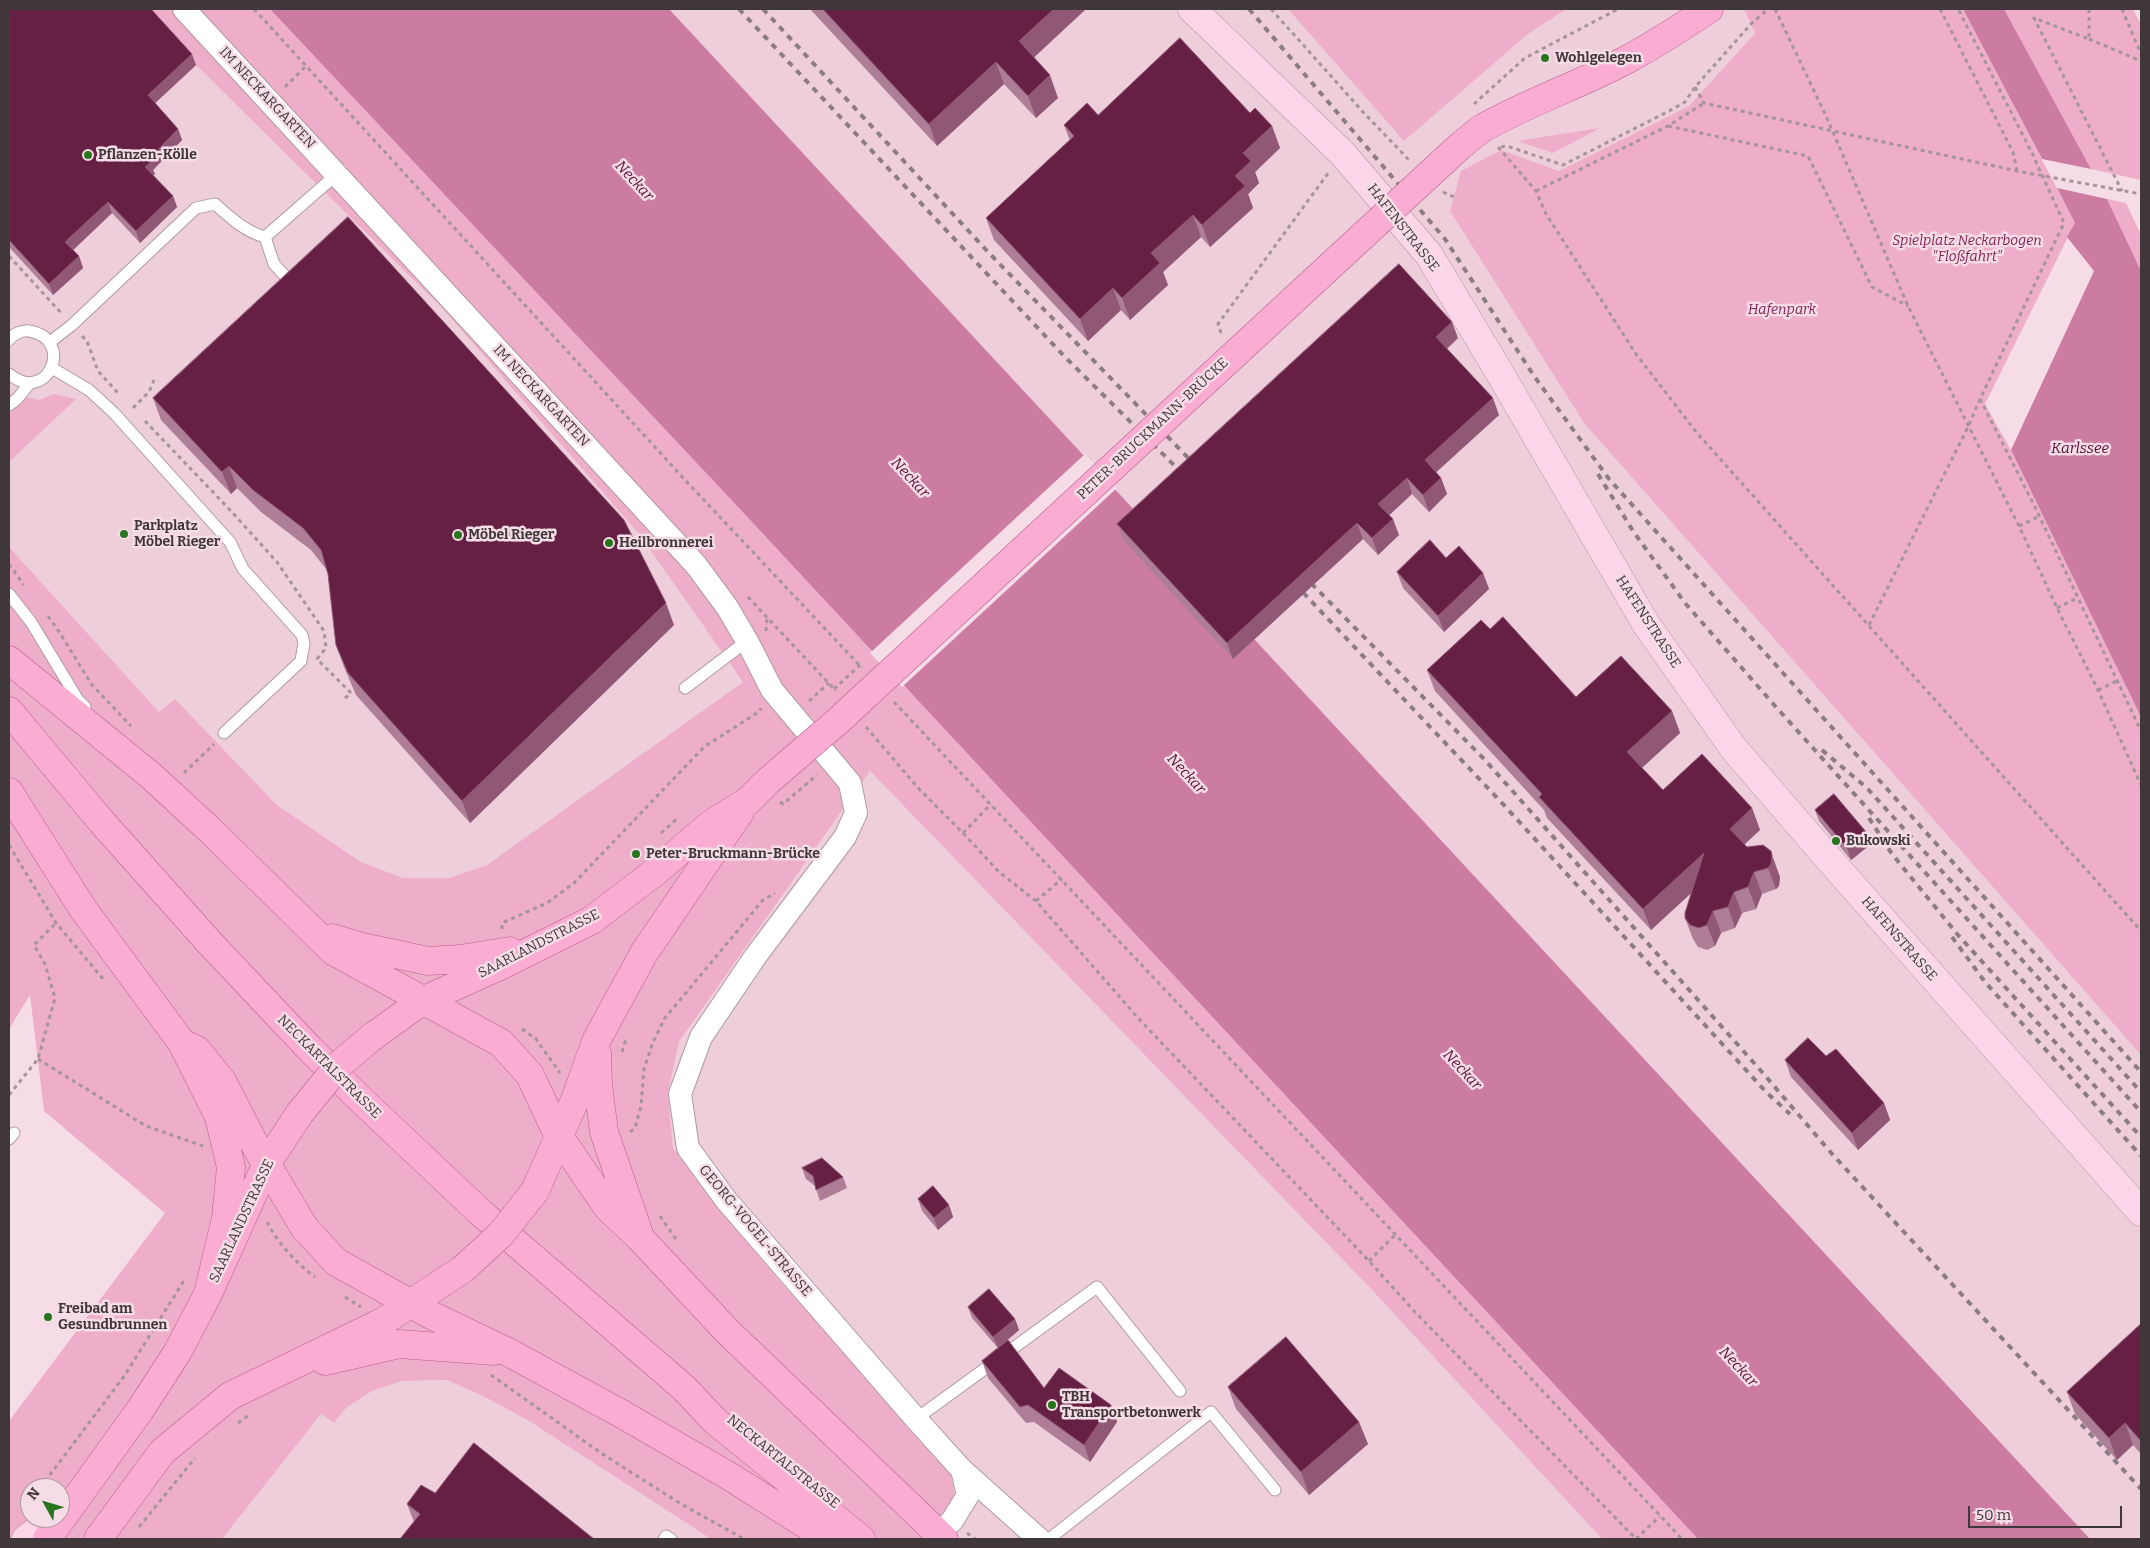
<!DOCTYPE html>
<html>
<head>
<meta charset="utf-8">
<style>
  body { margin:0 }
  #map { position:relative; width:2150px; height:1548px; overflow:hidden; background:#f5dce6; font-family:Bitter,serif }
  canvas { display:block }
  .frame { position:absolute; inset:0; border:10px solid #40373b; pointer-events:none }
  .north { position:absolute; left:20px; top:1478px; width:50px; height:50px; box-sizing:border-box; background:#f5dce6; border:1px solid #ad9aa2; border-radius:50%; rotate:309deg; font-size:14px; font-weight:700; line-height:20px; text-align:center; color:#40373b }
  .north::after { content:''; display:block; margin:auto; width:18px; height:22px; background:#27751d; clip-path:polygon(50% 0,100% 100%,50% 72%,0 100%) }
  .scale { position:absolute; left:1968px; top:1506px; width:154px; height:22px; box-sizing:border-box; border:2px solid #40373b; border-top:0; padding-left:6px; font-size:15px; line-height:18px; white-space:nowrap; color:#40373b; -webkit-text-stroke:4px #f5dce6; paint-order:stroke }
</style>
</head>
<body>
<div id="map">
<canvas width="2150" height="1548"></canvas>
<div class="frame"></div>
<div class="north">N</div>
<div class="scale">50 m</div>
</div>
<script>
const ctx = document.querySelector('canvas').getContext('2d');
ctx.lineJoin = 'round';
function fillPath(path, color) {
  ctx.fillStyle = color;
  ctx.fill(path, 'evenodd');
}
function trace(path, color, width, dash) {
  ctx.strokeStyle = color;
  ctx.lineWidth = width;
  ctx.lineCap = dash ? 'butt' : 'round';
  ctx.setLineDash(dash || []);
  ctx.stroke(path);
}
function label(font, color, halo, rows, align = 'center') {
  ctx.font = font + ' Bitter,serif';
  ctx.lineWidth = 5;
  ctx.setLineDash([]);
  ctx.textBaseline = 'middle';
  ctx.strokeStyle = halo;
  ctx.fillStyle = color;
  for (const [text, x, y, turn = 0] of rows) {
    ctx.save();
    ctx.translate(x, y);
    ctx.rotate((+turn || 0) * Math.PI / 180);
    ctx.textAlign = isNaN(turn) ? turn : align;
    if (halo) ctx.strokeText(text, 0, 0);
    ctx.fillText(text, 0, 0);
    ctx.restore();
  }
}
const built = new Path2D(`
  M 9,9 L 144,9 L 318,186 L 443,309 L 639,534 L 743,682 L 487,865 L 449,878 L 403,878 L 361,862 L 277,805 L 175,699 L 159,713 L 9,547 L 9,462 L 75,399 L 54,394 L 39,400 L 9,393 Z
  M 669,9 L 1744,9 L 1755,32 L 1689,106 L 1559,171 L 1501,150 L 1461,171 L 1450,211 L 1584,423 L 2141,1055 L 2141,1539 L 2090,1539 Z
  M 870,771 L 1372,1290 L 1602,1539 L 930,1539 L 778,1279 L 673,1147 L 668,1093 L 679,1043 Z
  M 447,1380 L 485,1397 L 529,1421 L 711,1539 L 222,1539 L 321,1413 L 334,1423 L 346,1408 L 372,1391 L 402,1381 Z`);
const green = new Path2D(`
  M 144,9 L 270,9 L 738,507 L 1698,1539 L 1602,1539 L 1372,1290 L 870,771 L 679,1042 L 668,1093 L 673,1148 L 778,1279 L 947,1467 C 963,1506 951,1507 930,1539 L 711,1539 L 529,1421 L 485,1397 L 447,1380 L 402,1381 L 372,1391 L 346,1408 L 334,1423 L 321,1414 L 222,1539 L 9,1539 L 9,1421 L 165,1213 L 44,1111 L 30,995 L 9,1029 L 9,547 L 159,712 L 175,699 L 277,805 L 361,862 L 403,878 L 449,878 L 487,865 L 743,682 L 639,534 L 443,309 L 196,65 ZM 30,1488 L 60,1488 L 60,1518 L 30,1518 Z
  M 1288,9 L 1566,9 L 1528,34 L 1404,141 Z
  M 1744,9 L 1963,9 L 2075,223 L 1985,404 L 2011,450 L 2141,717 L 2141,1055 L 1584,423 L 1450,211 L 1461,171 L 1501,150 L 1559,171 L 1689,106 L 1755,33 Z
  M 2004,9 L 2133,9 L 2141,25 L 2141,180 L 2091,169 Z
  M 1600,128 L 1553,153 L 1517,141 Z
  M 2107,199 L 2126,203 L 2141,235 L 2141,271 Z
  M 9,393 L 39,400 L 54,394 L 76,399 L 9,462 Z`);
const water = new Path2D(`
  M 270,9 L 669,9 L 2090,1539 L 1698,1539 L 738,507 Z
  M 1963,9 L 2004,9 L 2091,169 L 2042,159 Z
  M 2057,188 L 2107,199 L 2141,271 L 2141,717 L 2011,450 L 2094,271 L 2067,237 L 2075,223 Z`);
const pier = new Path2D(`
  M 1085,454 L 1117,488 L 902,687 L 870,653 Z`);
const path = new Path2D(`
  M 254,9 L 686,481 L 862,668
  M 1271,9 L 1364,113 L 1410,161
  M 1775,9 L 1826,116 L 1908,306 L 2019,526 L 2057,608 L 2098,690 L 2141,785
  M 1940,9 L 2013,152 L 2017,171
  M 2089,9 L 2089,39 L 2034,18 L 2122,191
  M 2122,9 L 2141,54
  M 2089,39 L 2141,61
  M 285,87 L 306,66
  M 1695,87 L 1704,103 L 2017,171 L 2141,194
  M 1474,104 L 1525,58 L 1618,9
  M 1668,126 L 1808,156 L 1872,287 L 1908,306
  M 1498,147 L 1536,191 L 1546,214 L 1636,354 L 1697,433 L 2141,931
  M 1501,147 L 1507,146 L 1563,165 L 1669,111 L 1685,102 L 1695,87 L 1751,24 L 1768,9
  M 1536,191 L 1668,126 L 1704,103
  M 1443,192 L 1454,197
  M 9,256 L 63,315
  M 1221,333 L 1218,324 L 1329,172
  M 82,336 L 87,341 L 98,371 L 118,393
  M 1980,399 L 2035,507 L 2141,731
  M 133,408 L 149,392 L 154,380
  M 145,421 L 231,511 L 277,562 L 324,631 L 326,648 L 317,659 L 351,693 L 343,700
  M 2019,526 L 2040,516
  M 9,564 L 24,585
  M 748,597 L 836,691
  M 2057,608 L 2077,598
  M 48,616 L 60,633 L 92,685 L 131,726
  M 1869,625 L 1969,425 L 1980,399 L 2064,223 L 2032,153 L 1958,9
  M 766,631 L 767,619
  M 834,689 L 860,665
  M 2098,690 L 2117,681
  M 809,701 L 829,683
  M 894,702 L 1682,1539
  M 866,727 L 919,789 L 963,833 L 999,872 L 1036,901 L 1138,1018 L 1369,1261 L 1415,1312 L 1636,1539
  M 184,773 L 214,744
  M 780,802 L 783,804 L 817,775
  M 661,833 L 679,817
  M 963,833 L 991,804
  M 9,845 L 56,923 L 103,979
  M 1036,901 L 1062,879
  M 502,929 L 502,923 L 547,903 L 574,883 L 704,747 L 760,711 L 761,708
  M 522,1029 L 536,1039 L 560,1073
  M 622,1052 L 626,1039
  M 38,1059 L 146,1126 L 203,1146
  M 9,1095 L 38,1059 L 55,998 L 45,964 L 34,945 L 56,923
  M 630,1132 L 635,1128 L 641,1106 L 644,1069 L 653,1042 L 665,1018 L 763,900 L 775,893
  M 660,1216 L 678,1242
  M 267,1222 C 277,1242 297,1264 315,1277
  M 1369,1261 L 1396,1234
  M 345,1297 L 361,1307
  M 491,1375 L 601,1453 L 681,1504 L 744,1539
  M 238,1423 L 249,1415
  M 40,1488 L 125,1375 L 185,1279
  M 24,1510 L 30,1502
  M 139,1527 L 195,1458
  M 967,1533 L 975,1539
  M 1636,1539 L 1660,1516`);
const service = new Path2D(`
  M 265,237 L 274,264 L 294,286
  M 9,340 C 13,334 22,330 29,331 C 76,339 48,406 9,374
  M 50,342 L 72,325 L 196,208 L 215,204 C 231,218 244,231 265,237 L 337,174
  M 52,368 L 89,390 L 114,413 L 230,542 L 243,569 L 302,635 L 304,643 L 301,661 L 224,733
  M 9,405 L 17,399 L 30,383
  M 9,594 L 31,622 L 78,700 L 85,707
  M 685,688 L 747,641
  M 9,1139 L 14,1133
  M 916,1419 L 1097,1287 L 1180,1391
  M 664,1539 L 666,1536 L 671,1539
  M 1049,1539 L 1211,1412 L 1275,1490`);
const minor = new Path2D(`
  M 184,9 L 696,565 L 727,607 L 747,641 L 772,690 L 850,783 L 856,813 L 845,837 L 755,957 L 701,1037 L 680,1094 L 688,1148 L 726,1200 L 916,1419 L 962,1470 L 1039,1539
  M 938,1533 L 952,1521 L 968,1495 L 962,1470`);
const secondary = new Path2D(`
  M 1192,9 L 1343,154 L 1429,255 L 1495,365 L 1646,624 L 1734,749 L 1835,866 L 2141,1212
  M 26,1539 L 55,1518`);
const primary = new Path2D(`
  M 1481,129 C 1528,102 1580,85 1628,59 C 1656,44 1682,27 1709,9
  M 9,660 L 150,775 L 211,831 L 333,951 L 501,1043 L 530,1075 L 558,1135 L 608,1208 L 640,1238 L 727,1331 L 944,1539
  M 9,711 L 101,821 L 208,941 L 308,1047 L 357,1096 L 480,1212 L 684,1388 L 715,1421 L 861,1539
  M 9,792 L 83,909 L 182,1043 L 219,1117 L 231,1167 L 226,1218 L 208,1294
  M 332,938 L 362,947 L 428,961 L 461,959 L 510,951
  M 372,1037 L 422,1001 L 502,965 L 592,920 L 655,872 L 711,824 L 748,801 L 768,781
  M 182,1043 L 197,1050 L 222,1081 L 255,1145 L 304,1227 L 336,1262 L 433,1316 L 508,1352 L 620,1413 L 729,1476 L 829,1539
  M 597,1053 L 598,1085 L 604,1132 L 639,1234
  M 535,1191 L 575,1100 L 596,1041 L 644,953 L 740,812
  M 325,1361 L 399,1344 L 494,1351
  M 47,1539 L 140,1410 L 177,1353 L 208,1294 L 267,1163 L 300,1113
  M 98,1539 L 162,1452 L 230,1396 L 384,1321 L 463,1269`);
const rail = new Path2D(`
  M 739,9 L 1064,356 L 1188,479
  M 763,9 L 989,253 L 1198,468
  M 1249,9 L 1445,239 L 1534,376 L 1609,479 L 2141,1072
  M 1598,474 L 1633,531 L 1685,603 L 1776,707 L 2141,1112
  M 1303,575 L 1485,760 L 1762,1072 L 1833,1155 L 2141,1489
  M 1295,584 L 1502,803 L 1767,1093 L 1790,1114
  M 1822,750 L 1867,788 L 2141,1092
  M 1869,818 L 1892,854 L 1958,935 L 2141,1137
  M 1952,937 L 1985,982 L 2141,1156`);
const primaryBridge = new Path2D(`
  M 768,781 L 839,720 L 1460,146 L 1481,129
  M 300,1113 L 340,1064 L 372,1037
  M 463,1269 L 501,1234 L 535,1191`);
const wall = new Path2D(`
  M 9,9 L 196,65 L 155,103 L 178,129 L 182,140 L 153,170 L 155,174 L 153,175 L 173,196 L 177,207 L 140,243 L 112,213 L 73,250 L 79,256 L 83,268 L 53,295 L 9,247 Z
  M 810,9 L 1086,9 L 1033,57 L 1058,98 L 1036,118 L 1004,84 L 937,146 Z
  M 1250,113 L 1272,126 L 1280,148 L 1255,172 L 1259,183 L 1248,194 L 1253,208 L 1210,247 L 1201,237 L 1163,272 L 1168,285 L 1130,320 L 1121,310 L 1088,341 L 994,240 L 986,218 L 1070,141 L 1064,125 L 1098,115 Z
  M 1458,338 L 1447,349 L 1499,415 L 1436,472 L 1441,478 L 1447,494 L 1429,512 L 1412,494 L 1389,515 L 1399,535 L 1378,555 L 1363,539 L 1233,659 L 1123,540 L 1117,524 Z
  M 153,398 L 674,625 L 470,823 L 356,695 L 344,667 L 336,645 L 328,574 L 326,569 L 311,550 L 261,512 L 237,488 L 231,494 L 161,420 Z
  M 1446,558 L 1483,573 L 1489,589 L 1444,632 L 1403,588 L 1397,572 Z
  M 1490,629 L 1576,697 L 1672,711 L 1680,733 L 1642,768 L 1663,790 L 1752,808 L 1760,830 L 1744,845 L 1780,877 L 1779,886 L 1776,889 L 1762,894 L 1756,909 L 1742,913 L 1735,928 L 1721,933 L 1715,946 L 1707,950 L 1698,947 L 1693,939 L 1685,918 L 1691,893 L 1651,930 L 1547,818 L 1544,810 L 1435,691 L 1427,670 Z
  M 1815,810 L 1871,844 L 1851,860 L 1819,821 Z
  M 1826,1056 L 1884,1103 L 1890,1120 L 1858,1150 L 1791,1077 L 1785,1060 Z
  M 802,1168 L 843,1177 L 847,1188 L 820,1201 L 815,1186 L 806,1179 Z
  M 918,1199 L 949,1205 L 953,1217 L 938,1230 L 922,1211 Z
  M 968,1307 L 1015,1319 L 1019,1330 L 998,1348 L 972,1318 Z
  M 2141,1324 L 2141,1454 L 2133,1445 L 2117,1460 L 2075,1414 L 2067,1392 Z
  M 982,1361 L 1044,1388 L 1111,1405 L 1117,1422 L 1090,1462 L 1034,1422 L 1026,1423 L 988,1378 Z
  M 1228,1387 L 1359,1422 L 1368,1444 L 1309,1495 L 1236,1409 Z
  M 435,1493 L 414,1522 L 407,1504 Z`);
const shadedWall = new Path2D(`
  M 1054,9 L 1086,9 L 1027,64 L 1019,41 Z
  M 192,54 L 196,65 L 152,106 L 148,95 Z
  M 996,62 L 1004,84 L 937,146 L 929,124 Z
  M 1050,75 L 1058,98 L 1036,118 L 1028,96 Z
  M 1272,126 L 1280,148 L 1255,172 L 1259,183 L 1248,194 L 1253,208 L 1210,247 L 1202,225 L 1235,176 L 1243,153 Z
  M 178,129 L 182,140 L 153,170 L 155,174 L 150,178 L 145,167 L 149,159 Z
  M 173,196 L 177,207 L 140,243 L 136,231 Z
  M 108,202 L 112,213 L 70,253 L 65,242 Z
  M 1193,215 L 1201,237 L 1163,272 L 1168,285 L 1130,320 L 1122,298 L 1151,253 Z
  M 79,256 L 83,268 L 53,295 L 49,284 Z
  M 1113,288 L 1121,310 L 1088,341 L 1080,319 Z
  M 1452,322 L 1458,338 L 1442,353 L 1436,337 Z
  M 1493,398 L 1499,415 L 1431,477 L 1425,460 Z
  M 229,466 L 237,488 L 231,494 L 222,472 Z
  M 1407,478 L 1412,494 L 1384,520 L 1378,504 Z
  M 1441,478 L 1447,494 L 1429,512 L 1423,495 Z
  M 1393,519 L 1399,535 L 1378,555 L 1372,538 Z
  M 1357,523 L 1363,539 L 1233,659 L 1227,643 Z
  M 1483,573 L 1489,589 L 1444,632 L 1438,616 Z
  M 666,603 L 674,625 L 470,823 L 462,801 Z
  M 1672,711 L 1680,733 L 1635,774 L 1627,752 Z
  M 1752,808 L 1760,830 L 1738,850 L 1730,829 Z
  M 1867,833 L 1871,844 L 1851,860 L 1847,848 Z
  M 1704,853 L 1712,874 L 1651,930 L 1643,909 Z
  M 1772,855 L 1780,877 L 1779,886 L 1776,889 L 1768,868 Z
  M 1754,872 L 1762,894 L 1756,909 L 1748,887 Z
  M 1734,892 L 1742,913 L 1735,928 L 1728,907 Z
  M 1713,911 L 1721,933 L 1715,946 L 1707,925 Z
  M 1884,1103 L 1890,1120 L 1858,1150 L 1852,1133 Z
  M 949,1205 L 953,1217 L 938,1230 L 934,1218 Z
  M 1015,1319 L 1019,1330 L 998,1348 L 993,1337 Z
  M 1111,1405 L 1117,1422 L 1090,1462 L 1084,1445 Z
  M 1359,1422 L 1368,1444 L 1309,1495 L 1301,1472 Z
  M 2125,1423 L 2133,1445 L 2117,1460 L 2109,1438 Z`);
const building = new Path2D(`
  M 9,9 L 151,9 L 192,54 L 148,95 L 178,129 L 149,159 L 150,163 L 145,167 L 173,196 L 136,231 L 108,202 L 65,242 L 79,256 L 49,284 L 9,240 Z
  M 823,9 L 1054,9 L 1019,41 L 1050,75 L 1028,96 L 996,62 L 929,124 Z
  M 1180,38 L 1250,113 L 1255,108 L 1272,126 L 1243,153 L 1251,161 L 1235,176 L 1245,186 L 1202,225 L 1193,215 L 1151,253 L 1160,263 L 1122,298 L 1113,288 L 1080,319 L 986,218 L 1074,136 L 1064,125 L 1087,103 L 1098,115 Z
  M 348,217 L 624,520 L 666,603 L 462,801 L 348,673 L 336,645 L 328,574 L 321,550 L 303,528 L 253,490 L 229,466 L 222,472 L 153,398 Z
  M 1399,264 L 1452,322 L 1436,337 L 1493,398 L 1425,460 L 1441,478 L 1423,495 L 1407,478 L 1378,504 L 1393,519 L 1372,538 L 1357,523 L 1227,643 L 1117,524 Z
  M 1430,540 L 1446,558 L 1459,546 L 1483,573 L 1438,616 L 1397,572 Z
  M 1503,617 L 1576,697 L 1621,656 L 1672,711 L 1627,752 L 1663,790 L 1702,754 L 1752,808 L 1730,829 L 1747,847 L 1763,845 L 1771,851 L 1772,855 L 1771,864 L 1768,868 L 1754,872 L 1748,887 L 1734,892 L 1728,907 L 1713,911 L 1707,925 L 1699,928 L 1690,925 L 1685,918 L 1685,913 L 1704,853 L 1643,909 L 1539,797 L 1542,794 L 1427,670 L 1481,620 L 1490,629 Z
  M 1834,794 L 1867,833 L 1847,848 L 1815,810 Z
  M 1808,1038 L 1826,1056 L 1836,1049 L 1884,1103 L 1852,1133 L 1785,1060 Z
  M 822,1158 L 843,1177 L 816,1190 L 813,1176 L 802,1168 Z
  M 933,1186 L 949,1205 L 934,1218 L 918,1199 Z
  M 989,1289 L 1015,1319 L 993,1337 L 968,1307 Z
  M 2141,1324 L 2141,1441 L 2125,1423 L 2109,1438 L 2067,1392 Z
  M 1286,1337 L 1359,1422 L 1301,1472 L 1228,1387 Z
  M 1008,1340 L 1044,1388 L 1059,1368 L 1111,1405 L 1084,1445 L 1028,1405 L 1020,1407 L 982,1361 Z
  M 474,1443 L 594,1539 L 400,1539 L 420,1514 L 407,1504 L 421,1485 L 435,1493 Z`);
const markers = [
  [1545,58,5,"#27751d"],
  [88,155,5,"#27751d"],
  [124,534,5,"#27751d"],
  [458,535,5,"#27751d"],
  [609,543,5,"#27751d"],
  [1836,841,5,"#27751d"],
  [636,854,5,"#27751d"],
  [48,1317,5,"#27751d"],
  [1052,1405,5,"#27751d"]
];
const poiNames = [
  ["Wohlgelegen",1555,58],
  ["Pflanzen-Kölle",98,155],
  ["Parkplatz",134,526],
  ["Möbel Rieger",134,542],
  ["Möbel Rieger",468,535],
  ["Heilbronnerei",619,543],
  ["Bukowski",1846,841],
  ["Peter-Bruckmann-Brücke",646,854],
  ["Freibad am",58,1309],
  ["Gesundbrunnen",58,1325],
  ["TBH",1062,1397],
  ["Transportbetonwerk",1062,1413]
];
const streetNames = [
  ["IM NECKARGARTEN",267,98,47],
  ["HAFENSTRASSE",1403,228,52],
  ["IM NECKARGARTEN",541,396,47],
  ["PETER-BRUCKMANN-BRÜCKE",1153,429,-43],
  ["HAFENSTRASSE",1648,622,57],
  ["HAFENSTRASSE",1899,939,49],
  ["SAARLANDSTRASSE",539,944,-27],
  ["NECKARTALSTRASSE",329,1067,45],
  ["SAARLANDSTRASSE",242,1221,-65],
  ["GEORG-VOGEL-STRASSE",755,1231,50],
  ["NECKARTALSTRASSE",783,1462,39]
];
const parkNames = [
  ["Spielplatz Neckarbogen",1967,241],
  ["\"Floßfahrt\"",1967,257],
  ["Hafenpark",1782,310]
];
const waterNames = [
  ["Neckar",634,181,47],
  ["Karlssee",2080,449],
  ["Neckar",910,478,47],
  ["Neckar",1186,774,47],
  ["Neckar",1462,1070,47],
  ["Neckar",1738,1367,47]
];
fillPath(built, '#eecedb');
fillPath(green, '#eeaec9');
fillPath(water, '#cb7ca0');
fillPath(pier, '#f5dce6');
trace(service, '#b099a2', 13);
trace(minor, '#b099a2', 24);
trace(secondary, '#b099a2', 29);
trace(primary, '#b85f8b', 29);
trace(path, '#a6949b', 3, [4, 4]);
trace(service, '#fff', 11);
trace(minor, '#fff', 22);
trace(secondary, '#fdd5e9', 28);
trace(primary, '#fbacd3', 28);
trace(rail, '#8c7c83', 4, [6, 6]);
trace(primaryBridge, '#b85f8b', 29, []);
trace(primaryBridge, '#fbacd3', 28);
fillPath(wall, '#ad7e95');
fillPath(shadedWall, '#905875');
fillPath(building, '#652044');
trace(building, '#905875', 1);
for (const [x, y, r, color] of markers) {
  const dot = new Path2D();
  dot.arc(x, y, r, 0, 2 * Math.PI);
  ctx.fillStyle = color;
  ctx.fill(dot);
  trace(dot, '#f5dce6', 2);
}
label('bold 14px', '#40373b', '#f5dce6', poiNames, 'left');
label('14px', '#40373b', '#f5dce6', streetNames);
label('italic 14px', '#822456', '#f5dce6', parkNames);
label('italic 15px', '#570f37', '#f5dce6', waterNames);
</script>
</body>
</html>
